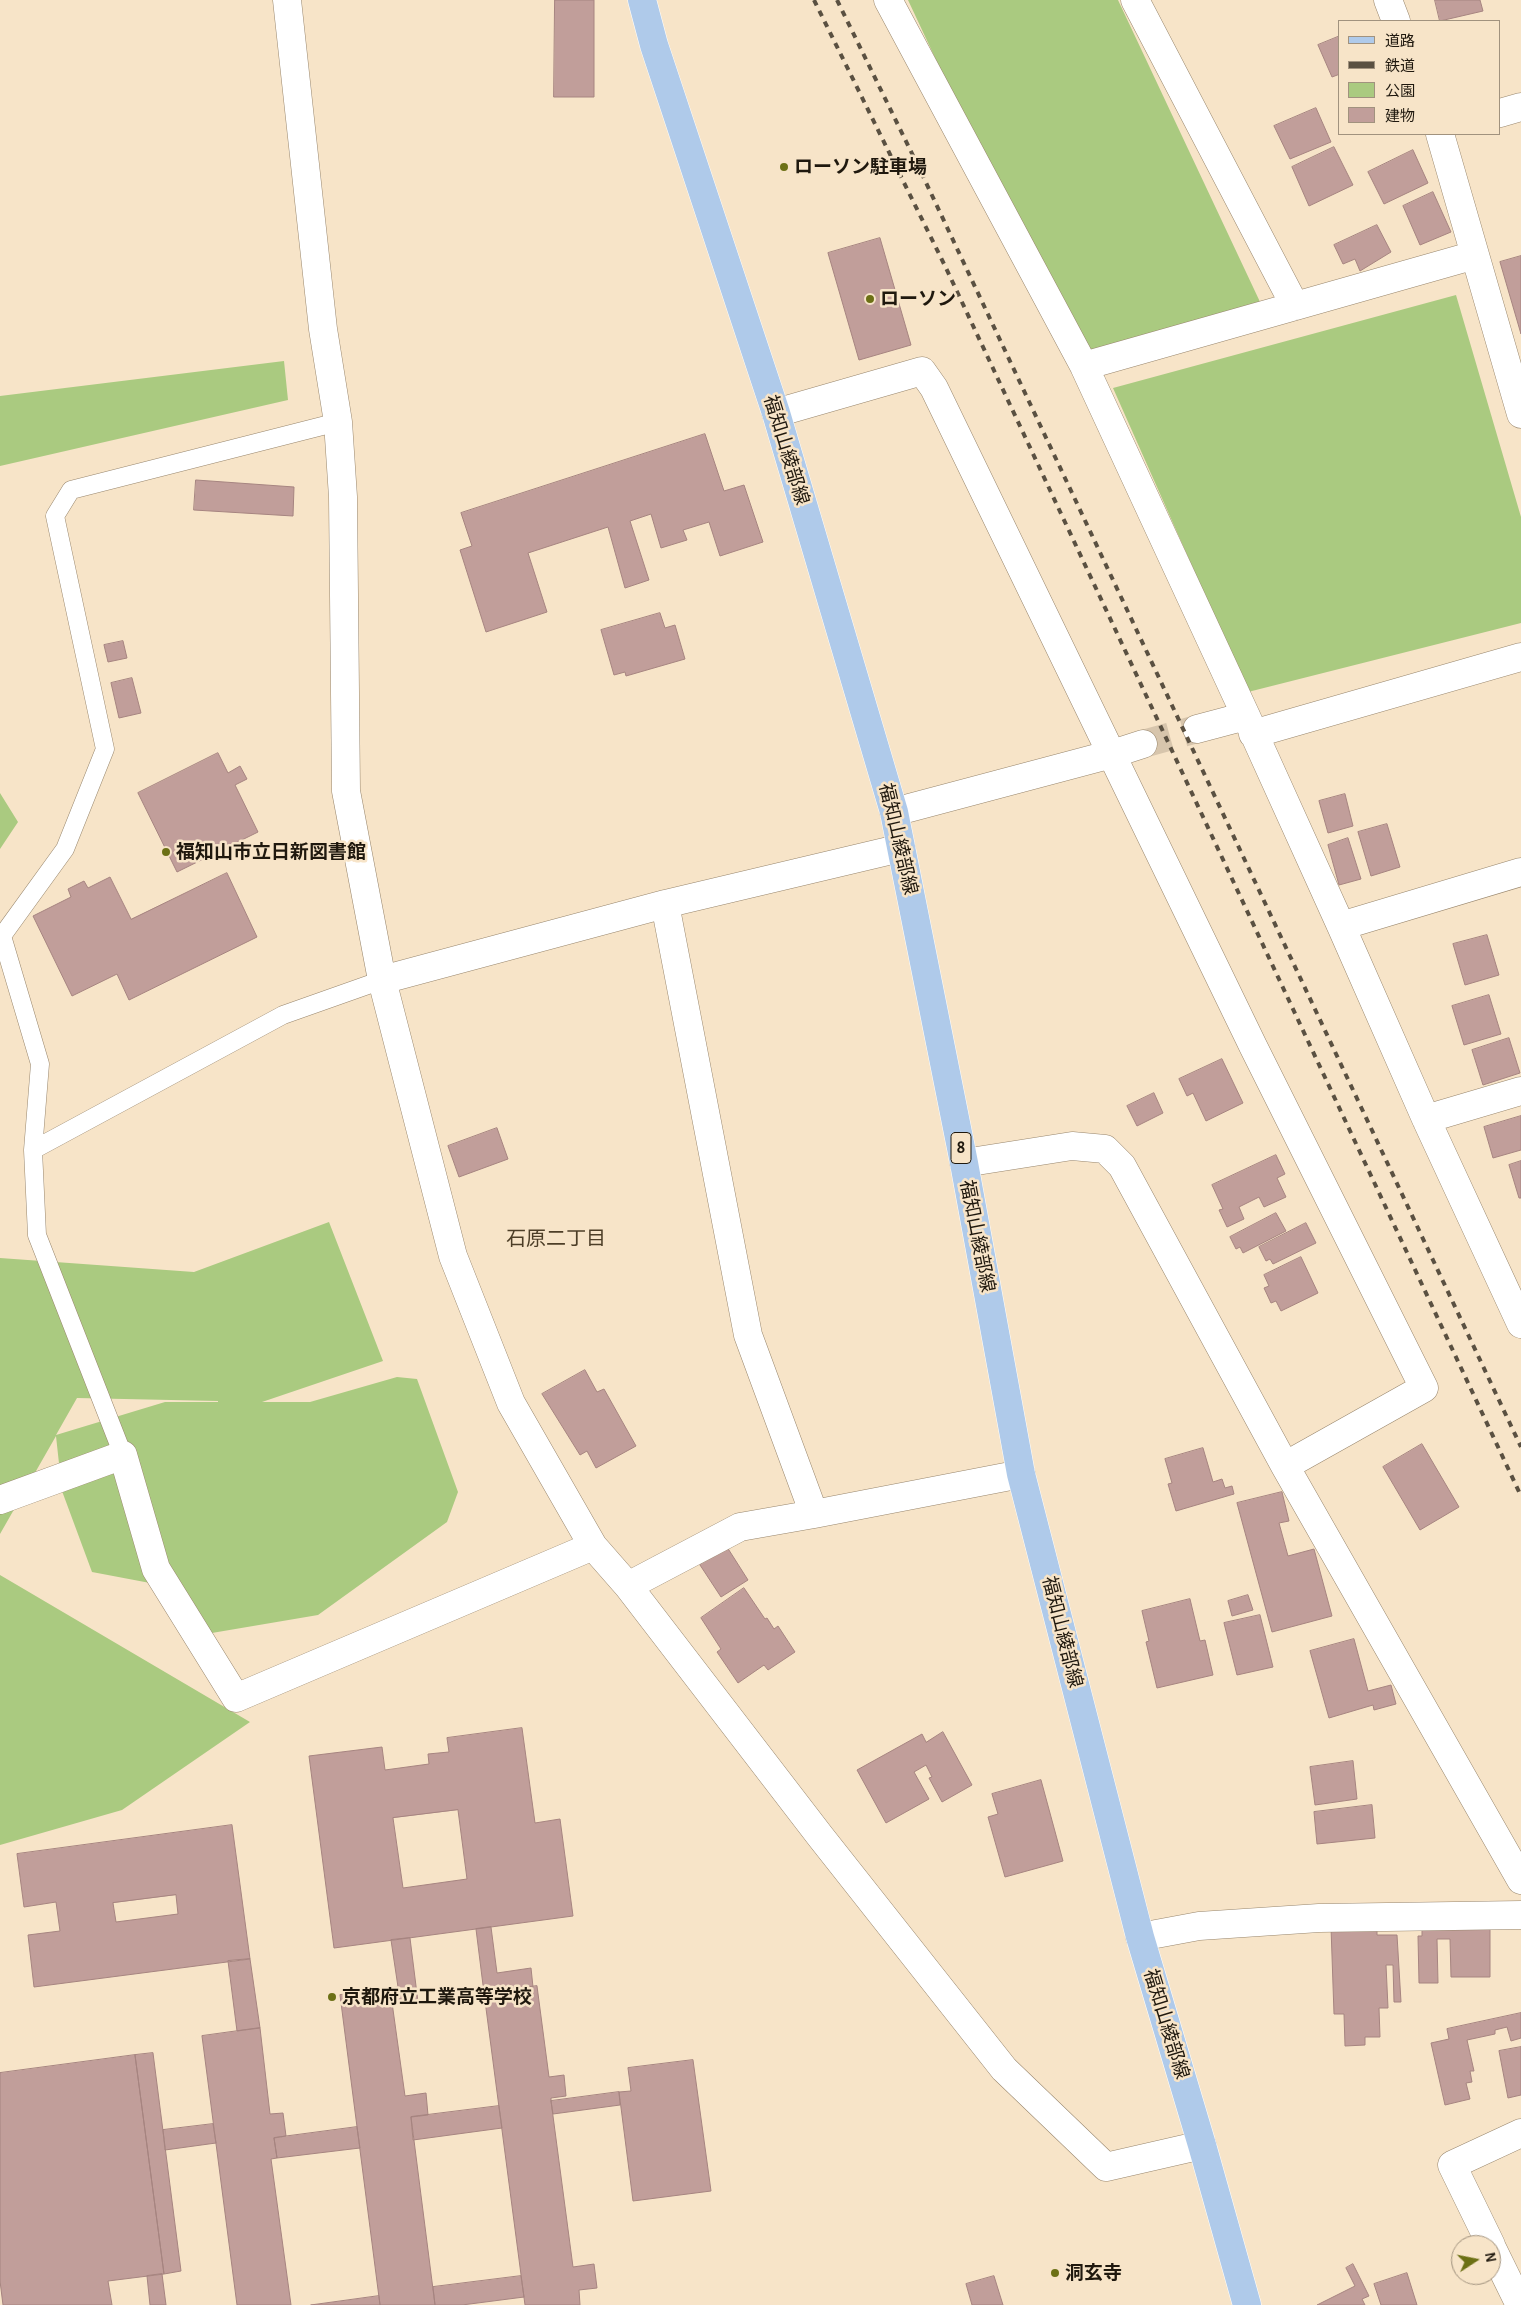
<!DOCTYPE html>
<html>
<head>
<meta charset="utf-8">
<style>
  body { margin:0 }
  #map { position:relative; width:1521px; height:2305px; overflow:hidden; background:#f7e4c8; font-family:"Alegreya Sans","Noto Sans JP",sans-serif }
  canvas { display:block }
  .legend { position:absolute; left:1338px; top:20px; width:162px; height:115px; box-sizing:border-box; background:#f7e4c8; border:1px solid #a1927e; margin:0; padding:6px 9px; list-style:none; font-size:15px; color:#1f180e }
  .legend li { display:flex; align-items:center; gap:10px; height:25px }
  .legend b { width:25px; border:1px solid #a1927e }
  .north { position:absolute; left:1451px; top:2235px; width:50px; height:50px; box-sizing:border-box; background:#f7e4c8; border:1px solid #a1927e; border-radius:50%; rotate:79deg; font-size:14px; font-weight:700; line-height:20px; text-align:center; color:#1f180e }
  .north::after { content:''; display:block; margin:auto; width:18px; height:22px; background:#6c7015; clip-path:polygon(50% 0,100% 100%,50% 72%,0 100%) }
</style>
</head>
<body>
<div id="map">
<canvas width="1521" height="2305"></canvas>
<ul class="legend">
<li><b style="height:6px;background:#afcaea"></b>道路</li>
<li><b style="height:6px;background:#5a5041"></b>鉄道</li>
<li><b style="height:14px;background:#aaca80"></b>公園</li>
<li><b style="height:14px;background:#c19e9a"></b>建物</li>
</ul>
<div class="north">N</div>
</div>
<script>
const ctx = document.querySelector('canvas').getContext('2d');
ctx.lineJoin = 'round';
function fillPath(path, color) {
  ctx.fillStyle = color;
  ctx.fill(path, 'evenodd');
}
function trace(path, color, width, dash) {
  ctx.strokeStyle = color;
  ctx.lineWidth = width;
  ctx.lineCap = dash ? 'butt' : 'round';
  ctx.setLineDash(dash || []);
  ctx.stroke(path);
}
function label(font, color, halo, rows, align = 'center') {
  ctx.font = font + ' "Alegreya Sans","Noto Sans JP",sans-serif';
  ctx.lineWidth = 5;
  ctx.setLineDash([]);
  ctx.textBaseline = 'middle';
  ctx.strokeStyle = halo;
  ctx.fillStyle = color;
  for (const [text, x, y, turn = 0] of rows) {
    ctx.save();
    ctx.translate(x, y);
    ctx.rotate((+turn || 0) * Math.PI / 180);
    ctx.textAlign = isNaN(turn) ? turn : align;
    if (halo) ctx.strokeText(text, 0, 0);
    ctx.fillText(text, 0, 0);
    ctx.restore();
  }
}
const green = new Path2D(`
  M 908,0 L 1118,0 L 1261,304 L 1077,361 Z
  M 1456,295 L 1521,517 L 1521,623 L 1248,692 L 1113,388 Z
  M 284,361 L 288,400 L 0,466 L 0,396 Z
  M 0,793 L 18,822 L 0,849 Z
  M 329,1222 L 383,1361 L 262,1402 L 310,1402 L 397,1377 L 417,1379 L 458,1492 L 447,1522 L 318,1615 L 200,1635 L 150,1583 L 92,1572 L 62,1491 L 56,1436 L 0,1534 L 0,1258 L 194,1272 ZM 77,1398 L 218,1401 L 218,1402 L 165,1402 L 56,1435 Z
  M 0,1575 L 250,1722 L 122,1810 L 0,1845 Z`);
const building = new Path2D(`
  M 555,0 L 594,0 L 594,97 L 554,97 Z
  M 1435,0 L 1480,0 L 1483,11 L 1440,21 Z
  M 1340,36 L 1340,74 L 1332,77 L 1318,45 Z
  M 1316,108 L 1331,142 L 1290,159 L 1274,126 Z
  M 1334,147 L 1353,185 L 1309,206 L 1292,167 Z
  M 1413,150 L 1428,183 L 1384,204 L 1368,172 Z
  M 1433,192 L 1451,232 L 1420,245 L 1403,206 Z
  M 1377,225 L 1391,252 L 1360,271 L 1355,259 L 1343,264 L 1334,245 Z
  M 880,238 L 911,345 L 859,360 L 828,253 Z
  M 1521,256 L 1521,334 L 1500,262 Z
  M 705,434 L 724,491 L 744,485 L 763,542 L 720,556 L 709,522 L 683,530 L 687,540 L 661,548 L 651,514 L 630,521 L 649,580 L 625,588 L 608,527 L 528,553 L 547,612 L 486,632 L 460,550 L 472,546 L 461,513 Z
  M 196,480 L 294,487 L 293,516 L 194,510 Z
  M 660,613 L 665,628 L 675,625 L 685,659 L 626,676 L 625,672 L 614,675 L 601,630 Z
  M 123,641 L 127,658 L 108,662 L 104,645 Z
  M 132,678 L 141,713 L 119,718 L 111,683 Z
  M 218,753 L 228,773 L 240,766 L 247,779 L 235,785 L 258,832 L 177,872 L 138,793 Z
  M 1345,794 L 1353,826 L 1328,833 L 1319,801 Z
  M 1387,824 L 1400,867 L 1371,876 L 1358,832 Z
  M 1348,838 L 1361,879 L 1339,885 L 1328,845 Z
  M 227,873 L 257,937 L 129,1000 L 117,974 L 72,996 L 33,916 L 71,897 L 68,889 L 84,881 L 88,888 L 110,877 L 131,919 Z
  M 1487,935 L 1499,975 L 1465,985 L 1453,944 Z
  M 1489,995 L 1501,1034 L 1464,1045 L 1452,1006 Z
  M 1509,1038 L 1520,1073 L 1483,1085 L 1472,1050 Z
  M 1222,1059 L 1243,1103 L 1206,1121 L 1193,1093 L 1187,1096 L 1179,1079 Z
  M 1154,1093 L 1163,1113 L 1137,1126 L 1127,1106 Z
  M 1521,1116 L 1521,1150 L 1493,1158 L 1484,1127 Z
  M 497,1128 L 508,1159 L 459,1177 L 448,1146 Z
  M 1276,1155 L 1285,1174 L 1277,1178 L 1286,1197 L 1264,1207 L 1259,1197 L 1239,1207 L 1244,1219 L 1227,1227 L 1219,1210 L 1223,1209 L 1212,1185 Z
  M 1521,1161 L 1521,1198 L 1519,1198 L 1509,1165 Z
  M 1276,1213 L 1286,1231 L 1243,1253 L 1240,1247 L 1236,1249 L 1230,1237 Z
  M 1306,1223 L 1316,1243 L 1273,1264 L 1270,1259 L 1266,1261 L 1259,1247 Z
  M 1301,1257 L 1318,1293 L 1281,1311 L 1276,1301 L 1271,1303 L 1264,1288 L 1269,1286 L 1264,1275 Z
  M 585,1370 L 597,1392 L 604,1389 L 636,1446 L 596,1468 L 587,1451 L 580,1455 L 542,1394 Z
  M 1422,1444 L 1459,1507 L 1420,1530 L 1383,1467 Z
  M 1203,1448 L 1213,1482 L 1222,1479 L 1225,1488 L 1232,1486 L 1234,1494 L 1176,1511 L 1168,1484 L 1172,1483 L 1165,1459 Z
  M 1282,1492 L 1289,1521 L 1279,1523 L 1288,1556 L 1314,1549 L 1332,1616 L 1272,1632 L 1237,1503 Z
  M 727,1547 L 748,1580 L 721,1597 L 700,1565 Z
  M 744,1588 L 765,1619 L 767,1618 L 774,1629 L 778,1626 L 795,1652 L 768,1670 L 764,1665 L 738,1683 L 717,1652 L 721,1649 L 701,1618 Z
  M 1248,1595 L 1253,1610 L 1232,1616 L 1228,1601 Z
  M 1190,1599 L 1200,1641 L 1205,1640 L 1213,1675 L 1157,1688 L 1146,1642 L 1149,1641 L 1142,1611 Z
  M 1260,1615 L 1273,1667 L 1237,1675 L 1224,1623 Z
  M 1354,1639 L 1368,1691 L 1391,1685 L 1396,1704 L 1374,1710 L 1373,1705 L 1329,1718 L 1310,1651 Z
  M 522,1728 L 535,1823 L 560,1819 L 573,1916 L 334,1948 L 309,1756 L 382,1747 L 385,1770 L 429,1764 L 428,1754 L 449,1752 L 447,1738 ZM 458,1810 L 467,1879 L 403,1888 L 393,1818 Z
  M 943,1732 L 972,1785 L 942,1802 L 929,1778 L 932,1777 L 926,1765 L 914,1772 L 929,1799 L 886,1823 L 857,1770 L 922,1734 L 926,1742 Z
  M 1353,1761 L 1357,1799 L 1315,1805 L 1310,1767 Z
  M 1041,1780 L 1063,1861 L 1005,1877 L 988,1817 L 998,1814 L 992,1794 Z
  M 1372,1805 L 1375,1838 L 1317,1844 L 1314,1812 Z
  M 232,1825 L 250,1959 L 34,1987 L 28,1935 L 60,1931 L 56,1902 L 24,1907 L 17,1854 ZM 176,1895 L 178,1914 L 116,1922 L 113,1903 Z
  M 1377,1926 L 1377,1935 L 1397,1935 L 1401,2002 L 1394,2002 L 1393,1965 L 1386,1965 L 1388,2008 L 1379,2008 L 1380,2037 L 1365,2037 L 1365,2045 L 1345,2046 L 1344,2014 L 1334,2014 L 1331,1927 Z
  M 491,1927 L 497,1973 L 531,1968 L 533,1987 L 484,1993 L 476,1929 Z
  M 1490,1927 L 1490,1977 L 1451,1977 L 1450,1939 L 1437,1939 L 1438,1983 L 1419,1983 L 1418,1936 L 1422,1936 L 1422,1928 Z
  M 410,1938 L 418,2002 L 392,2005 L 390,1988 L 398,1987 L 391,1940 Z
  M 250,1959 L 260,2028 L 237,2031 L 228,1961 Z
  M 537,1986 L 549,2077 L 564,2075 L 566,2096 L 551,2098 L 551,2101 L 573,2267 L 594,2264 L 597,2288 L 579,2290 L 580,2305 L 525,2305 L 484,1993 Z
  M 390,1988 L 405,2096 L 426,2093 L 428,2115 L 411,2117 L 435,2305 L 380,2305 L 340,1995 Z
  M 1521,2013 L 1521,2038 L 1511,2041 L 1507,2027 L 1495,2030 L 1495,2034 L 1467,2040 L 1474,2071 L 1470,2071 L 1472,2082 L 1466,2083 L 1470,2099 L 1445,2105 L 1431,2043 L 1449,2039 L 1447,2029 Z
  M 260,2028 L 270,2114 L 283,2113 L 286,2136 L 274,2138 L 277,2158 L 271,2159 L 291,2305 L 237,2305 L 202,2036 Z
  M 1521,2047 L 1521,2095 L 1508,2098 L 1499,2051 Z
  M 153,2053 L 181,2271 L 164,2274 L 135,2055 Z
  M 135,2055 L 164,2274 L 108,2281 L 112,2305 L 3,2305 L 0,2281 L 0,2073 Z
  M 693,2060 L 711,2191 L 633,2201 L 619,2092 L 631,2091 L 628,2068 Z
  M 619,2092 L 620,2105 L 553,2114 L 551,2101 Z
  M 499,2106 L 502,2128 L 413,2140 L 411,2117 Z
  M 213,2124 L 216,2143 L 165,2150 L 163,2130 Z
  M 357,2127 L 360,2148 L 277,2158 L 274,2138 Z
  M 1353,2264 L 1369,2296 L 1362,2299 L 1365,2305 L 1317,2305 L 1355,2286 L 1346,2268 Z
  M 1407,2273 L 1417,2305 L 1381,2305 L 1374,2284 Z
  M 162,2274 L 166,2305 L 150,2305 L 147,2276 Z
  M 521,2276 L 524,2297 L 462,2305 L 435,2305 L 433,2287 Z
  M 994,2276 L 1003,2305 L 972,2305 L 966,2284 Z
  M 379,2296 L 380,2305 L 311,2305 Z`);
const minorTunnel = new Path2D(`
  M 1143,744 L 1197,729`);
const service = new Path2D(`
  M 33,1150 L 40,1064 L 2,936 L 65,849 L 105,749 L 55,516 L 71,490 L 338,422
  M 123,1455 L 37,1235 L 33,1150 L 283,1015 L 382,980`);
const minor = new Path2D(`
  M 287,0 L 323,329 L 338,422 L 343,497 L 346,791 L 382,980 L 453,1256 L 511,1403 L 593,1546 L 628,1586 L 820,1836 L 1004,2069 L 1106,2167 L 1202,2145
  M 888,0 L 1084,366 L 1246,716 L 1341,926 L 1426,1119 L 1521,1324
  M 1135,0 L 1295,306
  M 1388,0 L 1396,21
  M 1500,113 L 1521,107
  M 1440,134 L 1521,414
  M 1084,366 L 1475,255
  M 776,413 L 922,371 L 934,388 L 1253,1046 L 1424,1388 L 1285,1466
  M 1197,729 L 1246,716
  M 1253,734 L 1521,657
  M 894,812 L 1112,754 L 1143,744
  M 665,904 L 748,1335 L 814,1514 L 1021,1474
  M 1341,926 L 1521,872
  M 382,980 L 665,904 L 901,848
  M 1426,1119 L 1521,1091
  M 964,1163 L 1072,1146 L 1105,1149 L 1122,1166 L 1285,1466 L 1521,1880
  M 0,1500 L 123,1455 L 156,1569 L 236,1698 L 593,1546
  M 628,1586 L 740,1527 L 814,1514
  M 1140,1937 L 1199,1926 L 1319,1918 L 1521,1915
  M 1491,2245 L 1452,2165 L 1521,2133
  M 1491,2246 L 1520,2305`);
const primary = new Path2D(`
  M 642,0 L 654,45 L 776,413 L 894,812 L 964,1163 L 1021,1474 L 1140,1937 L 1202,2145 L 1247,2305`);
const rail = new Path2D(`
  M 814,0 L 946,268 L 1521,1496
  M 837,0 L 921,172 L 1521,1447`);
const markers = [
  [784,167,5,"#6c7015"],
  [870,299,5,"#6c7015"],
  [166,852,5,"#6c7015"],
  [332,1997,5,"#6c7015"],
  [1055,2273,5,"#6c7015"]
];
const shields = [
  [961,1148,20]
];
const shieldNames = [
  ["8",961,1148]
];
const poiNames = [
  ["ローソン駐車場",794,167],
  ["ローソン",880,299],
  ["福知山市立日新図書館",176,852],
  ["京都府立工業高等学校",342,1997],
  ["洞玄寺",1065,2273]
];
const streetNames = [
  ["福知山綾部線",786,450,73],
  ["福知山綾部線",898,839,77],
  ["福知山綾部線",977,1236,79],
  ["福知山綾部線",1062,1632,76],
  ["福知山綾部線",1166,2024,73]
];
const neighbourhoodNames = [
  ["石原二丁目",556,1239]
];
fillPath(green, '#aaca80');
fillPath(building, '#c19e9a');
trace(building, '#a68480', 1);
trace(minorTunnel, '#d7c5ac', 28, [28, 14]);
trace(service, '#98866d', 19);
trace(minor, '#98866d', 29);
trace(primary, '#fff', 29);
trace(service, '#fff', 18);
trace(minor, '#fff', 28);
trace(primary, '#afcaea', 28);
trace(rail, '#5a5041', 4, [6, 6]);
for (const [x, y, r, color] of markers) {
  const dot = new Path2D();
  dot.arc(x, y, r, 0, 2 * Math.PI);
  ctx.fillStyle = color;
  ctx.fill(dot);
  trace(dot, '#f7e4c8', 2);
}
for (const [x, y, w] of shields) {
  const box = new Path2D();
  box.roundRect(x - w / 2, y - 15.5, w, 31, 4);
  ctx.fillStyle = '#f7e4c8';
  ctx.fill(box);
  trace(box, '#1f180e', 1);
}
label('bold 18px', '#1f180e', null, shieldNames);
label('bold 19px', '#1f180e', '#f7e4c8', poiNames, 'left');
label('19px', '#1f180e', '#f7e4c8', streetNames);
label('20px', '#4d3e27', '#f7e4c8', neighbourhoodNames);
</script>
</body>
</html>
